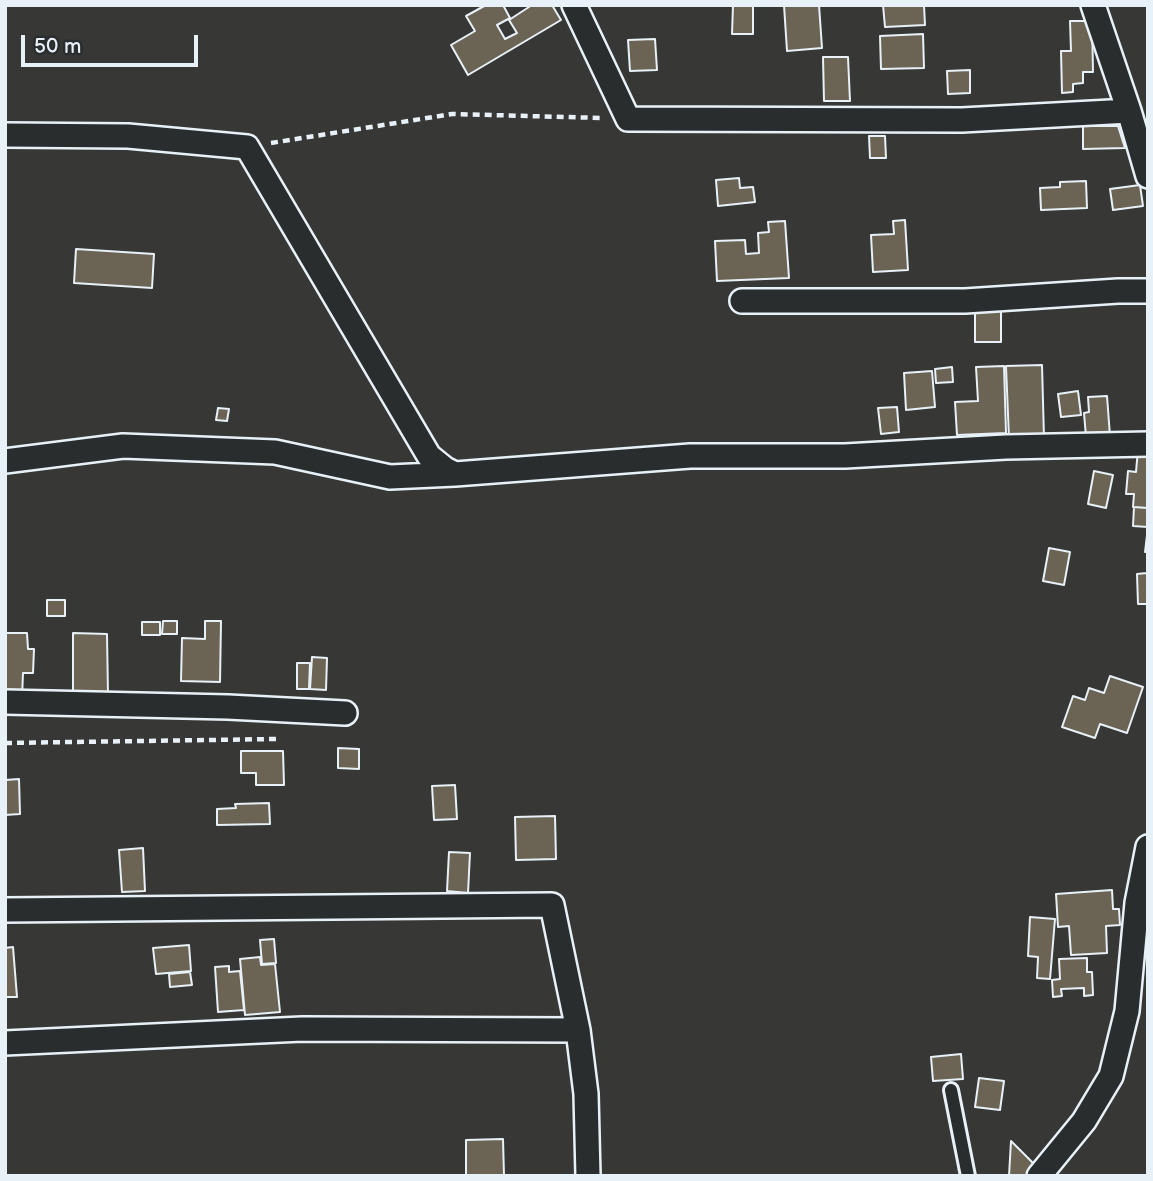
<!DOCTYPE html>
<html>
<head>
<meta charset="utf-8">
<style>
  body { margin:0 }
  #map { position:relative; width:1153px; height:1181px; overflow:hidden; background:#373835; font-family:"Balsamiq Sans",sans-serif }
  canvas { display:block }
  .frame { position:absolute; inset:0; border:7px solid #e8f1f8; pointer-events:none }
  .scale { position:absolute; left:21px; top:35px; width:177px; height:32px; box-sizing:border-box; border:4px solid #e8f1f8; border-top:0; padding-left:9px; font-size:21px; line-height:24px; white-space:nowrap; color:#e8f1f8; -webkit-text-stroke:5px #2a2d2e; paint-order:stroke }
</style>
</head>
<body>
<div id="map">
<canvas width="1153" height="1181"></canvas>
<div class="frame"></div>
<div class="scale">50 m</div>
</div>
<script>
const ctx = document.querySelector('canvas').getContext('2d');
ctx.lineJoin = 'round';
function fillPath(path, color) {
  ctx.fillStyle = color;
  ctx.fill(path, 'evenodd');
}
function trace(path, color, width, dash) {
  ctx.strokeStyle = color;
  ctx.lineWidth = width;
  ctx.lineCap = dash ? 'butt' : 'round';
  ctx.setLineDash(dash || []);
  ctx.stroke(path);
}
const building = new Path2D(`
  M 486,5 L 503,5 L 510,18 L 497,25 L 505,39 L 517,33 L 509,20 L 532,5 L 552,5 L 561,20 L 468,75 L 451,45 L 475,31 L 466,16 Z
  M 733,5 L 753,5 L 753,34 L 732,34 Z
  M 784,5 L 819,5 L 822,48 L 787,51 Z
  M 883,5 L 924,5 L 925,25 L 885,27 Z
  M 1070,21 L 1092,21 L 1093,72 L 1083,72 L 1083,83 L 1073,84 L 1073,92 L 1062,93 L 1061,51 L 1071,51 Z
  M 923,34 L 924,68 L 881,69 L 880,36 Z
  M 655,39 L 657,70 L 630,71 L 628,40 Z
  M 823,57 L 848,57 L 850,101 L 824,101 Z
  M 970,70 L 970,93 L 948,94 L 947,71 Z
  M 1083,126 L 1118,126 L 1125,148 L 1083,149 Z
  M 869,136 L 885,136 L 886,158 L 870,158 Z
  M 739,178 L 740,188 L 753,187 L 755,202 L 718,206 L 716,180 Z
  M 1086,181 L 1087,208 L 1041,210 L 1040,188 L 1060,187 L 1060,182 Z
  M 1140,185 L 1143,206 L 1113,210 L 1110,189 Z
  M 905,220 L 908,270 L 873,272 L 871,235 L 894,234 L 893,221 Z
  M 785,221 L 789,278 L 717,281 L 715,241 L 745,240 L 746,254 L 759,253 L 758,233 L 769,232 L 768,222 Z
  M 76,249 L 154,254 L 152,288 L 74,283 Z
  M 975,308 L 1001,309 L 1001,342 L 975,342 Z
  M 1042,365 L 1044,438 L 1009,439 L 1006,366 Z
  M 1004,366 L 1006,433 L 957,435 L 955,402 L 978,401 L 976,367 Z
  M 952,367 L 953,382 L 936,383 L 935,369 Z
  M 932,371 L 935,407 L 906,410 L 904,373 Z
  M 1078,391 L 1081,415 L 1061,417 L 1058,394 Z
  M 1107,396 L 1110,436 L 1086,437 L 1084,413 L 1089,412 L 1088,397 Z
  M 897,407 L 899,432 L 881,434 L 878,408 Z
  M 218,408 L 229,409 L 227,421 L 216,420 Z
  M 1138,449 L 1148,450 L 1148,508 L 1133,507 L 1134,494 L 1126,494 L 1128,471 L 1136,472 Z
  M 1094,471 L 1113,475 L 1106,508 L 1088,504 Z
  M 1134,507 L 1148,508 L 1148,552 L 1145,552 L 1148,527 L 1133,526 Z
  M 1049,548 L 1070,552 L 1064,585 L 1043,581 Z
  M 1147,561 L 1148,604 L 1138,604 L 1137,574 L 1147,573 Z
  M 47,600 L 65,600 L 65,616 L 47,616 Z
  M 163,621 L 177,621 L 177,634 L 162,634 Z
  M 205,621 L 221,621 L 220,682 L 181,681 L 182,638 L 205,639 Z
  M 142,622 L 160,622 L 160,635 L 142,635 Z
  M 5,633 L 27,633 L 28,649 L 34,649 L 33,673 L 23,673 L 22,698 L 5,698 Z
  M 73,633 L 107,634 L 108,695 L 73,695 Z
  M 312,657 L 327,658 L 326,690 L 310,689 Z
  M 297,663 L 310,663 L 309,689 L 297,689 Z
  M 1110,676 L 1143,687 L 1127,733 L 1100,724 L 1095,738 L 1062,727 L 1073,696 L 1085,700 L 1089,688 L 1104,693 Z
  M 338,748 L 359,749 L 359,769 L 338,768 Z
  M 241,751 L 283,751 L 284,785 L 256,785 L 256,773 L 241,773 Z
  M 19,779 L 20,814 L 5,815 L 5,780 Z
  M 455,785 L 457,819 L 434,820 L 432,786 Z
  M 269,803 L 270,824 L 217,825 L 217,809 L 236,808 L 235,804 Z
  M 555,816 L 556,859 L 516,860 L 515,817 Z
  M 143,848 L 145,891 L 122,892 L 119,850 Z
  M 449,852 L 470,853 L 468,893 L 447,891 Z
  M 1112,890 L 1113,909 L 1119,909 L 1120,925 L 1106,926 L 1107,953 L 1071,955 L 1069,926 L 1058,927 L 1056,894 Z
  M 1030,917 L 1055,919 L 1050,979 L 1037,978 L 1038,957 L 1028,956 Z
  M 274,939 L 276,963 L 262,964 L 260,940 Z
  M 189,945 L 191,971 L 156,974 L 153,948 Z
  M 13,947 L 17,997 L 5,997 L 5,948 Z
  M 260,957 L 261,965 L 275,964 L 280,1012 L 245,1015 L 240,959 Z
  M 1087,958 L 1087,972 L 1092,972 L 1093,995 L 1084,996 L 1084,988 L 1061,989 L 1062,996 L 1053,997 L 1052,980 L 1060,979 L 1059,959 Z
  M 229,966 L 229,972 L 240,971 L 244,1010 L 218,1012 L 215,967 Z
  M 190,972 L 192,985 L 170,987 L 169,974 Z
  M 961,1054 L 963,1079 L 933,1081 L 931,1057 Z
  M 979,1078 L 1004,1081 L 1000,1110 L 975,1107 Z
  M 503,1139 L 504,1176 L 466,1176 L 466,1140 Z
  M 1011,1141 L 1036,1166 L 1027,1176 L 1009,1176 Z`);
const path = new Path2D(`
  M 271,143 L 452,114 L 603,118
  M 5,743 L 277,739`);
const service = new Path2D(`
  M 951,1090 L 968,1176`);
const minor = new Path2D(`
  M 574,5 L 628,119 L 962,120 L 1129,111
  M 1093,5 L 1129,111 L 1148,176
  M 5,135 L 128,136 L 247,147 L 429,456 L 445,469 L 455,474 L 690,456 L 845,456 L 1006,447 L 1148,444
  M 742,301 L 965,301 L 1118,291 L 1148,291
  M 5,461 L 123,446 L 275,452 L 390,477 L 455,474
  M 5,702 L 228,707 L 345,713
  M 5,910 L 552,905 L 578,1030 L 586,1094 L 588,1176
  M 5,1043 L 302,1029 L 578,1030
  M 1039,1176 L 1084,1121 L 1111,1076 L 1127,1011 L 1137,903 L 1148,847`);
fillPath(building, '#6b6353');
trace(building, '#e8f1f8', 2);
trace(service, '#e8f1f8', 18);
trace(minor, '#e8f1f8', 28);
trace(path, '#e8f1f8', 4.5, [7, 5]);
trace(service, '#2a2d2e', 12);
trace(minor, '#2a2d2e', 23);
</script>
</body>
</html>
